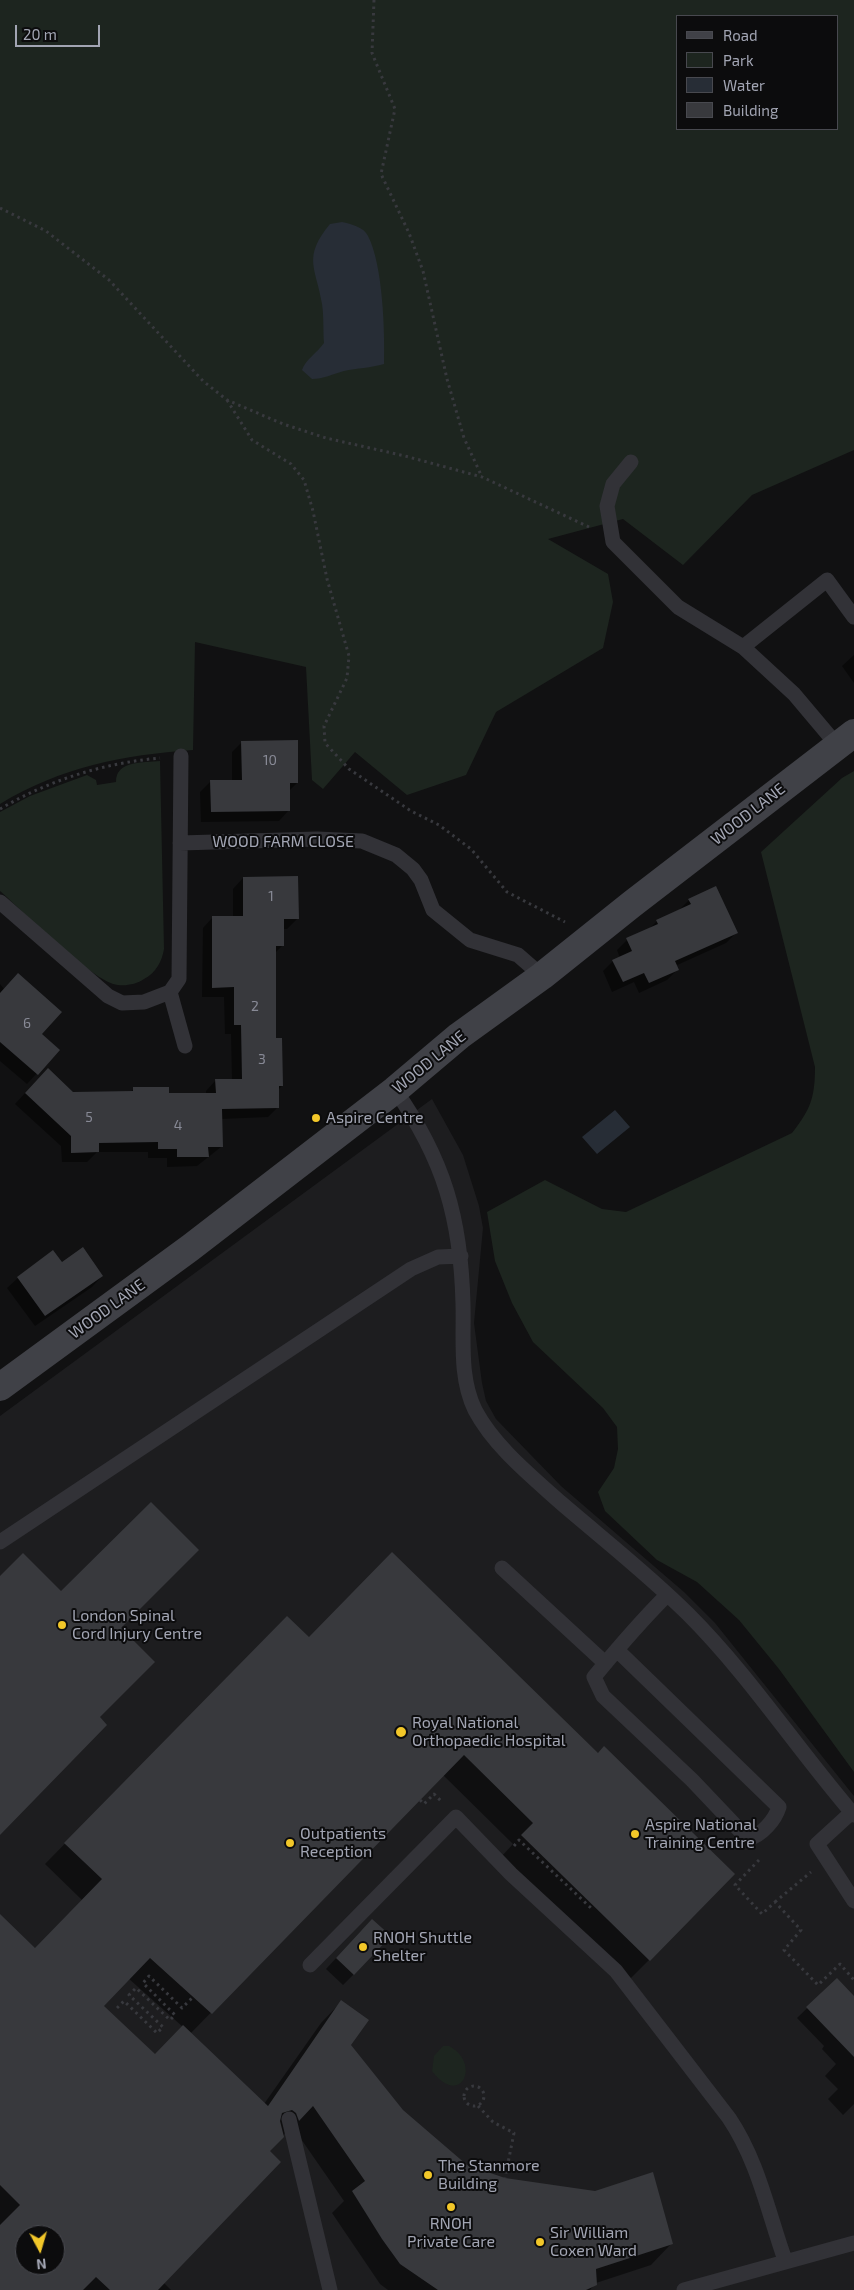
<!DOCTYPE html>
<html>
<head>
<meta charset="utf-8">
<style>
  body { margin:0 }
  #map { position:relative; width:854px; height:2290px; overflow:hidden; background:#111112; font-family:"Exo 2",sans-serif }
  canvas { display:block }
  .legend { position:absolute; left:676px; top:15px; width:162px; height:115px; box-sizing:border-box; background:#0c0c0d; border:1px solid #48494f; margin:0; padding:6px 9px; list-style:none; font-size:15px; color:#a2a5b3 }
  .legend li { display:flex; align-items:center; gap:10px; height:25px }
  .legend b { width:25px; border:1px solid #48494f }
  .north { position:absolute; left:15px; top:2225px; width:50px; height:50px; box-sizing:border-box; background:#0c0c0d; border:1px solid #48494f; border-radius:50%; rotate:174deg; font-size:14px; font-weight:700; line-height:20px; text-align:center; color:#a2a5b3 }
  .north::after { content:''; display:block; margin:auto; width:18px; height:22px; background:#f2c729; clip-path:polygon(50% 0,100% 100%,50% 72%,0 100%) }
  .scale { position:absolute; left:15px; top:25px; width:85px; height:22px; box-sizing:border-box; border:2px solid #a2a5b3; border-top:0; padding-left:6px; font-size:15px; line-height:18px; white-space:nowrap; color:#a2a5b3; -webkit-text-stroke:4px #0c0c0d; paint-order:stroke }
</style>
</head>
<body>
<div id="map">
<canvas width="854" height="2290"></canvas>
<ul class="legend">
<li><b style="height:6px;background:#404147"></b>Road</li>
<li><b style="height:14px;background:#1d251f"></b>Park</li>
<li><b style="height:14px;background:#272d36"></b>Water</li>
<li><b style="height:14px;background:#38393d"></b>Building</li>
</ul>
<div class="north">N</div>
<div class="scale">20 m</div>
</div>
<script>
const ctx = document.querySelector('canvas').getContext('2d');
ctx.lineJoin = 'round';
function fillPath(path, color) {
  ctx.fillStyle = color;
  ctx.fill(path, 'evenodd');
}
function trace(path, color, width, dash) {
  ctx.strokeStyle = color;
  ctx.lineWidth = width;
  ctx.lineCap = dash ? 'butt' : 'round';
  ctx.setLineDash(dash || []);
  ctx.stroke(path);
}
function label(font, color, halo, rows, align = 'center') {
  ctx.font = font + ' "Exo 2",sans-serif';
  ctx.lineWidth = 4;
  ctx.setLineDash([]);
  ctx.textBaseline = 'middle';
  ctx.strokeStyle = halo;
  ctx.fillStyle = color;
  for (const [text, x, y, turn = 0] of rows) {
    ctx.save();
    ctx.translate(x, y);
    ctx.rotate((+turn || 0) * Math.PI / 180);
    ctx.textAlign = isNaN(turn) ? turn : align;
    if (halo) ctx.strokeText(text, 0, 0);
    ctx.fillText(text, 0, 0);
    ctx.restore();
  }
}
const built = new Path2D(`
  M 432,1099 L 463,1155 L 479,1206 L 483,1228 L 474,1323 L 482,1383 L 486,1401 L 496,1419 L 561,1486 L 684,1592 L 715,1623 L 854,1796 L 854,2290 L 0,2290 L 0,1416 ZM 25,2235 L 55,2235 L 55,2265 L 25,2265 Z`);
const green = new Path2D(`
  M 0,0 L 854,0 L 854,450 L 752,495 L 683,565 L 623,519 L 548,539 L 608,574 L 613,602 L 603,648 L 496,712 L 466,775 L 407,795 L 355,752 L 323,789 L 312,780 L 306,667 L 195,642 L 193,750 C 123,755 61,767 0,804 ZM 678,16 L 838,16 L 838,129 L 678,129 Z
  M 160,761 L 164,949 C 162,961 156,973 144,979 C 137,984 127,986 118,985 C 92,982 23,911 0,891 L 0,812 L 30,796 L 87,775 L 96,780 L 97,785 L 116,782 C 116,760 143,763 160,761 Z
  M 854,771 L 854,1772 L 779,1669 L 739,1620 L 697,1582 L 657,1560 L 605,1511 L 598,1492 L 614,1468 L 618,1449 L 617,1427 L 603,1408 L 533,1342 L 512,1303 L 495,1261 L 487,1212 L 545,1180 L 602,1209 L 626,1212 L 792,1133 C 811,1109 815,1097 815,1067 L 761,852 L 842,778 Z
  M 443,2046 L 449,2046 C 482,2063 461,2109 432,2071 L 434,2056 Z`);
const water = new Path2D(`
  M 342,222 C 351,224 364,227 368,236 C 383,265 385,332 384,364 C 371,368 357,368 344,371 C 333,374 323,379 312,379 L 302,370 C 306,359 317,353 324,343 C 323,331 324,317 322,304 C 316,267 302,258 330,224 Z
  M 615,1110 L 630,1127 L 597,1154 L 582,1137 Z`);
const shadow = new Path2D(`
  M 854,655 L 854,683 L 842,666 Z
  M 242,742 L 297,783 L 289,791 L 289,810 L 279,821 L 201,822 L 200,792 L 211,781 L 232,781 L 232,752 Z
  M 243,878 L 298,918 L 287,929 L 283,929 L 283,945 L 275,953 L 275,1039 L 282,1086 L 278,1090 L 278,1107 L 268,1117 L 221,1119 L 221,1147 L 197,1166 L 167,1167 L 167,1158 L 148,1158 L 148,1152 L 97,1152 L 87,1162 L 62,1162 L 61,1146 L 15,1104 L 37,1080 L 73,1093 L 130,1092 L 134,1089 L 168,1095 L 206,1094 L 206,1091 L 216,1080 L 232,1080 L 231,1034 L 225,1034 L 224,997 L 202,997 L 203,928 L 213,917 L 233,917 L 233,889 Z
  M 689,900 L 736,933 L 726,943 L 675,966 L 677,970 L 667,980 L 639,993 L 634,982 L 612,992 L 603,971 L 613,961 L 620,958 L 617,950 L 627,940 L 647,931 L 657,921 L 679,910 Z
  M 0,984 L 40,1034 L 58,1050 L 27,1084 L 0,1061 Z
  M 53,1252 L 62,1264 L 102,1276 L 92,1287 L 35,1326 L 7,1288 L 18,1278 Z
  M 392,1554 L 649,1960 L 629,1980 L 501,1857 L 513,1844 L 443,1775 L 190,2034 L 264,2104 L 321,2023 L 341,2002 L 349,2045 L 402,2111 L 466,2166 L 671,2244 L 651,2265 L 596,2283 L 590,2290 L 388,2290 L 380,2284 L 332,2213 L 344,2201 L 292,2126 L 268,2151 L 163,2282 L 171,2290 L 0,2290 L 0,1916 L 35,1949 L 82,1900 L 45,1864 L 266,1638 L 309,1639 ZM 128,1978 L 183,2027 L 154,2056 L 102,2006 ZM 25,2235 L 55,2235 L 55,2265 L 25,2265 Z
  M 362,1930 L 354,1974 L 343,1985 L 326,1969 Z
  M 837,1979 L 854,1997 L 854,2104 L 843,2115 L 828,2099 L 838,2089 L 825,2076 L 836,2064 L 822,2049 L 824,2046 L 797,2018 Z`);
const building = new Path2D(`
  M 298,740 L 298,783 L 290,783 L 290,811 L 211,812 L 210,780 L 242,780 L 241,741 Z
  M 298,876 L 299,919 L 284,919 L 284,946 L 276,946 L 276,1038 L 282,1038 L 283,1086 L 279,1086 L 279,1108 L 222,1109 L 223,1147 L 208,1147 L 209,1157 L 177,1157 L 177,1149 L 158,1149 L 158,1142 L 99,1143 L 99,1152 L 71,1153 L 71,1136 L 25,1093 L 48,1068 L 73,1092 L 133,1091 L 133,1087 L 169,1087 L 169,1093 L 216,1093 L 215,1079 L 242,1079 L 241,1025 L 234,1025 L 234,987 L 212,988 L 212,916 L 243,916 L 243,877 Z
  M 716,886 L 738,933 L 675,961 L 679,970 L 649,983 L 644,973 L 623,982 L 612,960 L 632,951 L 626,938 L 658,924 L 656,920 L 691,904 L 688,899 Z
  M 18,973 L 62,1012 L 42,1034 L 60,1050 L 38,1075 L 0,1042 L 0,993 Z
  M 83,1247 L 103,1276 L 45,1316 L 17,1277 L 53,1250 L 62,1262 Z
  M 151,1502 L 199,1550 L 121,1628 L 155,1662 L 100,1717 L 107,1725 L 0,1835 L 0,1576 L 23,1553 L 61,1591 Z
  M 392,1552 L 598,1753 L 604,1746 L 735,1874 L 650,1961 L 521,1835 L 533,1823 L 464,1755 L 212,2014 L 150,1958 L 104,2006 L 155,2054 L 183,2025 L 268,2106 L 341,2000 L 369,2020 L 351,2045 L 403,2110 L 467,2165 L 505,2178 L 595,2191 L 653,2172 L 673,2244 L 596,2269 L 597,2285 L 586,2290 L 438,2290 L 400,2264 L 382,2239 L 352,2191 L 365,2181 L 313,2106 L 299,2121 L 296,2113 L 292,2110 L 282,2113 L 280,2121 L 284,2137 L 270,2151 L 281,2162 L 158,2290 L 110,2290 L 96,2277 L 83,2290 L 0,2290 L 0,2225 L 20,2205 L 0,2185 L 0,1914 L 35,1948 L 102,1879 L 64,1843 L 287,1616 L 309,1637 ZM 25,2235 L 55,2235 L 55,2265 L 25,2265 Z
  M 372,1919 L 391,1936 L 354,1975 L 336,1958 Z
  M 837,1978 L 854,1996 L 854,2057 L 806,2007 Z`);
const path = new Path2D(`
  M 374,0 L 372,53 L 395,109 L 381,174 L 409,233 L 423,271 L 447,379 L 464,438 L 482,477
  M 0,208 L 46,231 L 109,280 L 203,381 L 227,400 L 283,424 L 326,438 L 405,456 L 482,477 L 589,527
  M 227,400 L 252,440 L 291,464 L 304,480 L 313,511 L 327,579 L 349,656 L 347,678 L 324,726 L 325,743 L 349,769 L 411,811 L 439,825 L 471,849 L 507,892 L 565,922
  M 0,809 C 49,780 104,763 160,758
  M 420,1800 L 424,1804 L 434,1794 L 442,1802
  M 514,1846 L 519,1840 L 591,1908 L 593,1906
  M 759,1860 L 735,1885 L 762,1914 L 775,1902 L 801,1930 L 784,1950 L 818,1985 L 840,1964 L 854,1980
  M 775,1902 L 811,1872
  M 117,2008 L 124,2001 L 157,2033 L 163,2027 L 129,1995 L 136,1988 L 170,2020 L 175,2015 L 143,1983 L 149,1976 L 182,2008 L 193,1997
  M464 2096a10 10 0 1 1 20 0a10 10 0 1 1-20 0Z
  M 478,2106 L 493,2122 L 514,2133 L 505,2178`);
const lane = new Path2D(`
  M 631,462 L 613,484 L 607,506 L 613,542 L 678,607 L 743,647 L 794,694 L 837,745
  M 743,647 L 827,580 L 854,617
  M 180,843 L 317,839 L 362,841 L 396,855 L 413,869 L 421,880 L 433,910 L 470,940 L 518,955 L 542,976
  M 0,902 L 108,996 L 122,1003 L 144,1002 L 170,992 L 179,979 L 181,756
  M 170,992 L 185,1046
  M 395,1090 C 444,1159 461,1219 463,1304 C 464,1339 459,1377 475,1410 C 494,1446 530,1475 560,1502 C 603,1539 648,1574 688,1614 C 750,1676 797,1749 854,1815
  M 0,1542 L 411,1269 L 438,1257 L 461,1256
  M 502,1568 L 605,1663
  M 617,1650 L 779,1807 C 775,1820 762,1835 748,1839 L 692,1780 L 603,1696 L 594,1677 C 617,1649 641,1621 667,1595
  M 852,1812 L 817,1844 L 854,1901
  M 310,1965 L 456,1817 L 511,1874 L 616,1971 L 729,2118 C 758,2161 768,2212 785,2260
  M 289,2119 L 330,2290
  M 684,2290 L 854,2243`);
const secondary = new Path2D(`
  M 0,1387 L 190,1248 L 395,1090 L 459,1036 L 542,976 L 632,904 L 854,733`);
const markers = [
  [316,1118,5,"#f2c729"],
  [62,1625,5,"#f2c729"],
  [401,1732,6,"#f2c729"],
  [635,1834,5,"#f2c729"],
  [290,1843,5,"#f2c729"],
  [363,1947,5,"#f2c729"],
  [428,2175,5,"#f2c729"],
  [451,2207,5,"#f2c729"],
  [540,2242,5,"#f2c729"]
];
const numberNames = [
  ["10",270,760],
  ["1",271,896],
  ["2",255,1006],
  ["6",27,1023],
  ["3",262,1059],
  ["5",89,1117],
  ["4",178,1125]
];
const streetNames = [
  ["WOOD LANE",748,814,-38],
  ["WOOD FARM CLOSE",283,842],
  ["WOOD LANE",429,1062,-39],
  ["WOOD LANE",107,1309,-36]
];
const poiNames = [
  ["Aspire Centre",326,1118],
  ["London Spinal",72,1616],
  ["Cord Injury Centre",72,1634],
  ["Royal National",412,1723],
  ["Orthopaedic Hospital",412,1741],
  ["Aspire National",645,1825],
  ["Training Centre",645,1843],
  ["Outpatients",300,1834],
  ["Reception",300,1852],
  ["RNOH Shuttle",373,1938],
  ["Shelter",373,1956],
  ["The Stanmore",438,2166],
  ["Building",438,2184],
  ["RNOH",451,2224,"center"],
  ["Private Care",451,2242,"center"],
  ["Sir William",550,2233],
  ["Coxen Ward",550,2251]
];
fillPath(built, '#1d1d1f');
fillPath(green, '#1d251f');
fillPath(water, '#272d36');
fillPath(shadow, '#0007');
fillPath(building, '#38393d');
trace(path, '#38393e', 3, [2.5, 4]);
trace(lane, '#323237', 15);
trace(secondary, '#404147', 28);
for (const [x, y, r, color] of markers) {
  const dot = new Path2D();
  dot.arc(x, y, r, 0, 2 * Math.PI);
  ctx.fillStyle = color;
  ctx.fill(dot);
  trace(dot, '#0c0c0d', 2);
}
label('14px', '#888a96', null, numberNames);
label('16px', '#a2a5b3', '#0c0c0d', streetNames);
label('16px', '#a2a5b3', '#0c0c0d', poiNames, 'left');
</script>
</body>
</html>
